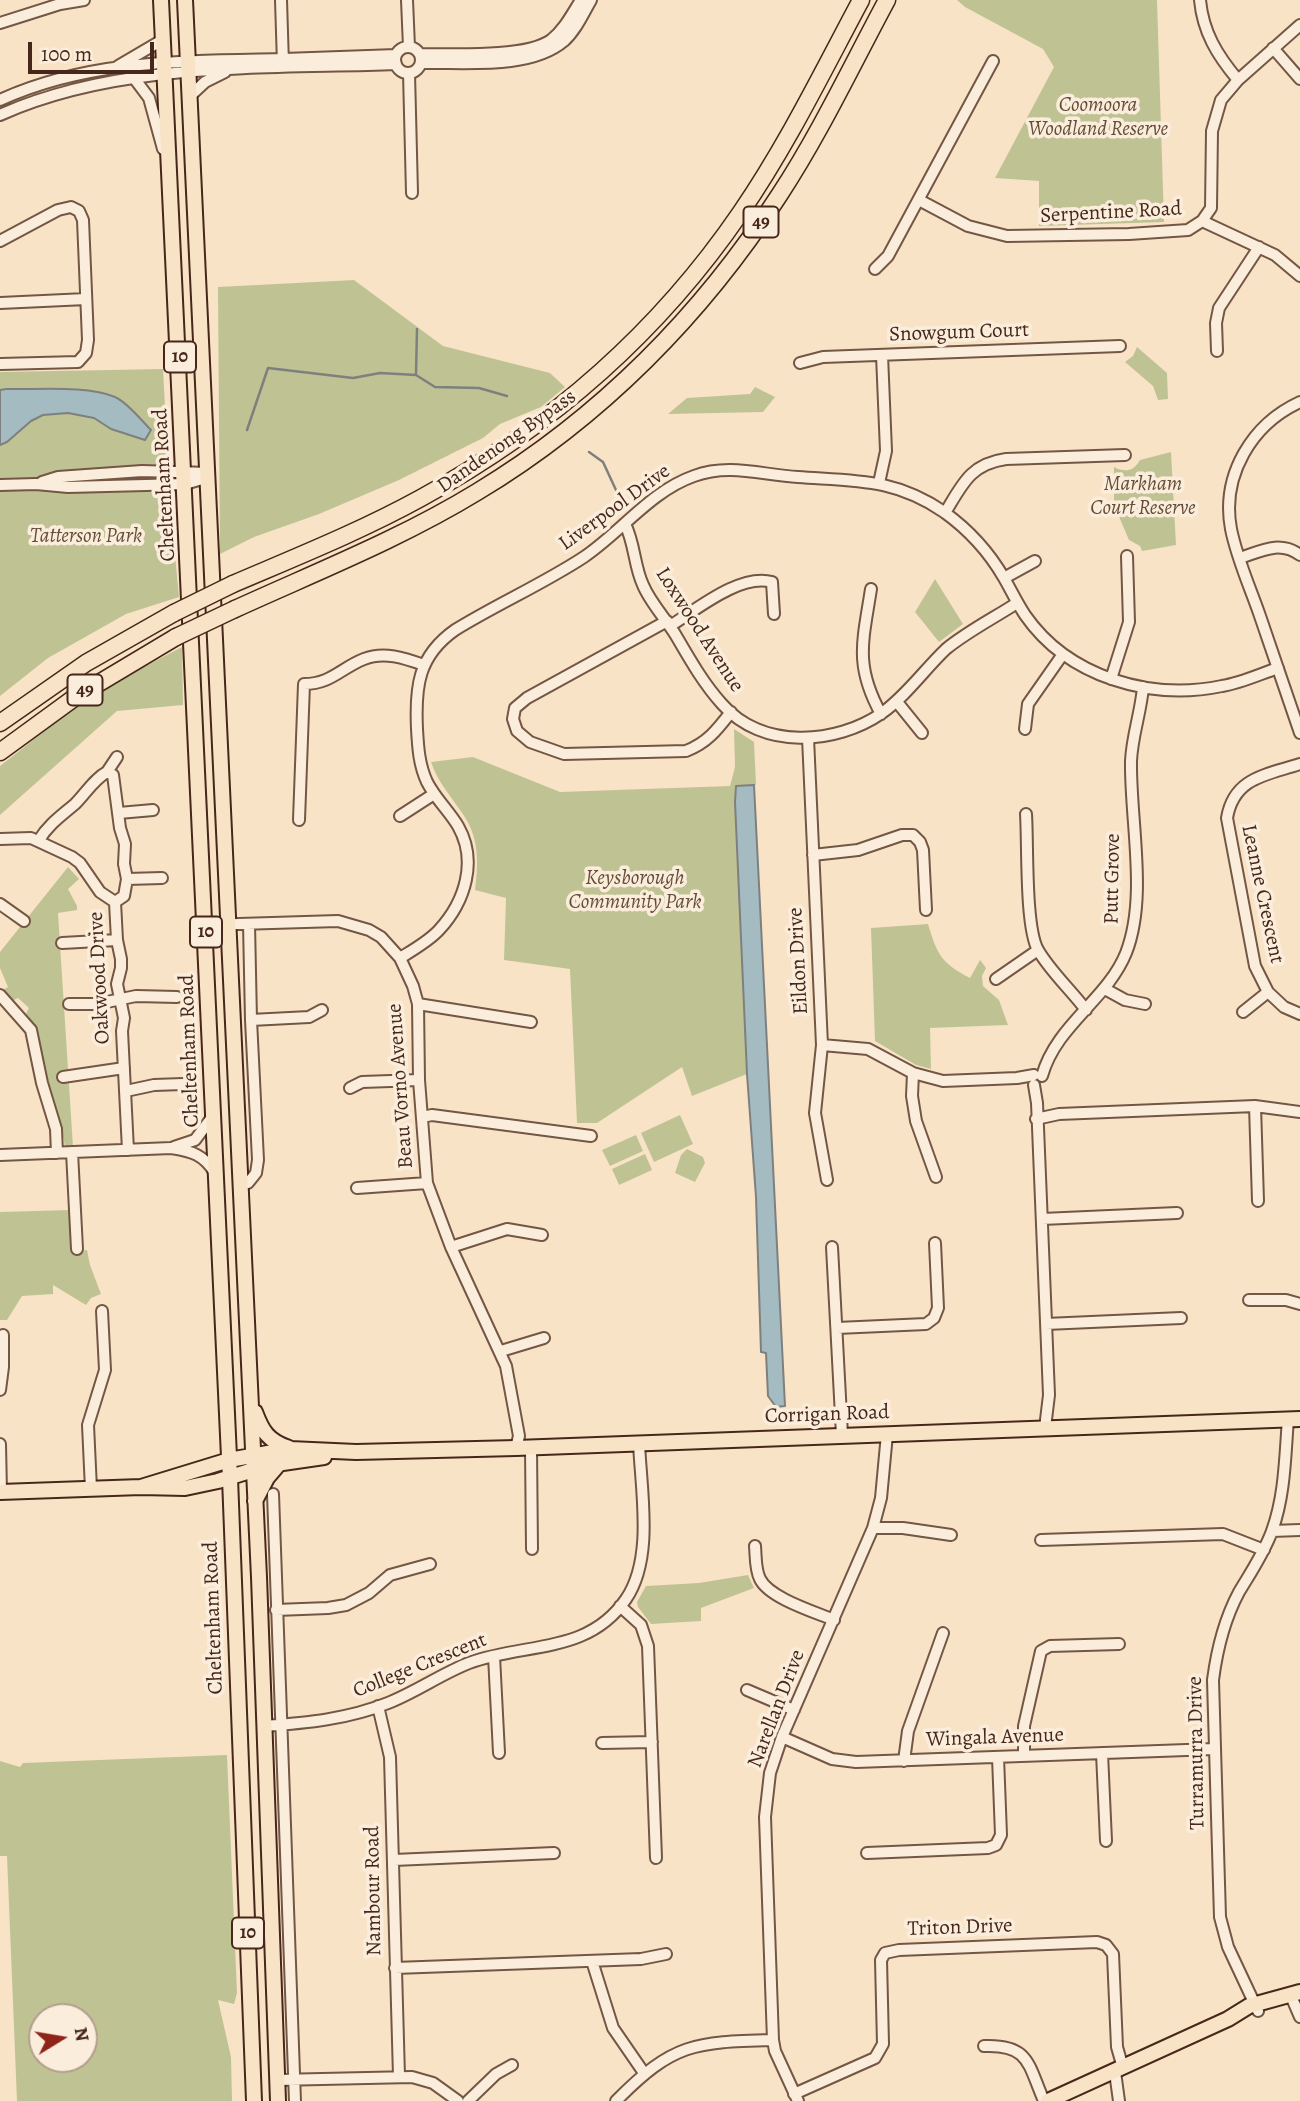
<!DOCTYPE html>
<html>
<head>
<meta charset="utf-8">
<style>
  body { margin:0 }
  #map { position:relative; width:1300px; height:2101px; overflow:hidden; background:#f9e3c7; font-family:Alegreya,serif }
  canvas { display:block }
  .north { position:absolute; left:28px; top:2003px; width:70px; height:70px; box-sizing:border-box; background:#fbeddb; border:2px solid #b39e8d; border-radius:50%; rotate:79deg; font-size:19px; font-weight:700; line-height:28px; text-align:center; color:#462719 }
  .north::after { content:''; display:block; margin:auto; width:24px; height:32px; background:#8f2418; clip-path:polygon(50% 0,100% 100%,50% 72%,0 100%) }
  .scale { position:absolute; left:28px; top:42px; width:126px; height:32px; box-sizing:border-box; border:4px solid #462719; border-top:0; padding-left:9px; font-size:21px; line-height:24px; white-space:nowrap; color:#462719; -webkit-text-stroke:5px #fbeddb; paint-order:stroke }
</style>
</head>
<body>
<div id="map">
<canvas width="1300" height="2101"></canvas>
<div class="north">N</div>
<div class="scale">100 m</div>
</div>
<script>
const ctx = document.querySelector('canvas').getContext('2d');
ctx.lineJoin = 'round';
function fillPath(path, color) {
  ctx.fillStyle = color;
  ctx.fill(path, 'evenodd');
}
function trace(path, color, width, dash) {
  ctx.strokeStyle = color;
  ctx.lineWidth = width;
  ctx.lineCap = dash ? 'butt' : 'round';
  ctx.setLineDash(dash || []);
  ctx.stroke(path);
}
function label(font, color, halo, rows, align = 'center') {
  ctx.font = font + ' Alegreya,serif';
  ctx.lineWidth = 7;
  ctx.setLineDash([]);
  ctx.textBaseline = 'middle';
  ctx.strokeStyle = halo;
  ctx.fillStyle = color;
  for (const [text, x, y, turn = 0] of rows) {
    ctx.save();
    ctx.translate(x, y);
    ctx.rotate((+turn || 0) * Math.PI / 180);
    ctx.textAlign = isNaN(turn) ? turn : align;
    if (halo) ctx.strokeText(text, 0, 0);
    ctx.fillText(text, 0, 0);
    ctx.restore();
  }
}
const green = new Path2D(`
  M 957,0 L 1157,0 L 1164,222 L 1039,226 L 1039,181 L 995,178 L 1054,67 L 1043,49 L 965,7 Z
  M 354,280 L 443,346 L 550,373 L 565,387 L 541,407 L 500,424 L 483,438 L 399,480 L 319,514 L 254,537 L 220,554 L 218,287 Z
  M 1137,347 L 1167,373 L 1168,399 L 1158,400 L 1153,386 L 1125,362 L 1133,356 Z
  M 163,369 L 170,502 L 179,597 L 126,614 L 48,658 L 0,696 L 0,372 Z
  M 755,387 L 775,397 L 763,412 L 668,414 L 687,398 L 750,394 Z
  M 1171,452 L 1176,545 L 1142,551 L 1140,546 L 1129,540 L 1114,505 L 1114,467 C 1125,473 1134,471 1140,460 Z
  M 935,579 L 963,624 L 939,642 L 915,612 Z
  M 182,647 L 183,705 L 117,711 L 0,815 L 0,766 L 90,695 Z
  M 734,729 L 754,742 L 756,785 L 748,785 L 735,802 L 747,1074 L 692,1096 L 682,1067 L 597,1123 L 577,1123 L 570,969 L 504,960 L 506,898 L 475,890 C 479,860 479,835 460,810 C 449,794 438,782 431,762 L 473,757 L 560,792 L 730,786 L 735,767 Z
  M 68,867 L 79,879 L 68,889 L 77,906 L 77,910 L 58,913 L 73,1147 L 65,1148 C 63,1127 56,1113 50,1094 C 41,1066 39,1039 26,1013 L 29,1008 L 18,998 L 10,1002 L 3,990 L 8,987 L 0,968 L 0,952 Z
  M 928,924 C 937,954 941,963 970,978 L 980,960 L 986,968 L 982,976 L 983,986 L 999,1000 L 1008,1025 L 930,1028 L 931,1069 L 916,1065 L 875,1041 L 871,928 Z
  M 680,1115 L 693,1144 L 654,1162 L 641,1133 Z
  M 636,1135 L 643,1151 L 610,1166 L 602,1150 Z
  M 687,1149 L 703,1157 L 705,1163 L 695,1182 L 675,1173 L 681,1155 Z
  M 645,1154 L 652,1170 L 619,1185 L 612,1169 Z
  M 70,1210 L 74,1252 L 87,1250 L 90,1265 L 101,1294 L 91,1298 L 86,1305 L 53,1285 L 53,1294 L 22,1296 L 7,1320 L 0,1320 L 0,1212 Z
  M 748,1575 L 754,1588 L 701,1608 L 701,1621 L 651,1624 L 638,1607 L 637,1602 L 646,1586 L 699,1583 Z
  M 227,1755 L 237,1993 L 234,2004 L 218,2000 L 231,2057 L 232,2101 L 17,2101 L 7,1856 L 0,1856 L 0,1761 L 20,1767 L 23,1763 ZM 42,2017 L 84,2017 L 84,2059 L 42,2059 Z`);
const water = new Path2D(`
  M 6,389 C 36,390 88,385 115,397 C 127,402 142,421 151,430 L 145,440 L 111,429 L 94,418 L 68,413 L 43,415 L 31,421 L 7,442 L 0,445 L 0,390 Z
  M 754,785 L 785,1406 L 776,1407 L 768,1396 L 766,1353 L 761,1352 L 756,1197 L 747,1074 L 735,802 L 736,786 Z`);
const stream = new Path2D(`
  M 416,375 L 417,329
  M 247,430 L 268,368 L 353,378 L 380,373 L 416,375 L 435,387 L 479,388 L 507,396
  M 589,452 L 603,462 L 622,503`);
const minor = new Path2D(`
  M 281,0 L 283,64
  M 407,0 L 409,47
  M 1200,0 C 1203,32 1217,55 1238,80
  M 0,23 L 60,4 L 84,0
  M395 60a13 13 0 1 1 26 0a13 13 0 1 1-26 0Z
  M 1273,48 L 1300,79
  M 420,54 C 452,54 526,58 551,40 C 564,30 572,14 581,0
  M 421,63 C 464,62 530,70 564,41 C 576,30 583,14 591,0
  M 118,66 L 164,39
  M 409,73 L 412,193
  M 134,78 L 149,98 L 163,149
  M 191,95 L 205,82 L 225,72
  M 0,100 C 89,59 188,61 284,59 C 321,58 359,56 396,55
  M 0,115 C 120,61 267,69 396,64
  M 919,200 L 968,226 L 1007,236 L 1129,234 L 1188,230 L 1202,221 L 1211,208 L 1212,131 L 1221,100 L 1238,80 L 1300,25
  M 1202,221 L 1275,255 L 1300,276
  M 0,241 L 58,210 L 71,207 L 79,211 L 83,220 L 88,340 L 86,353 L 78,362 L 0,364
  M 875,269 L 888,256 L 993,61
  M 0,303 L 86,299
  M 1217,351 L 1216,323 L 1219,308 L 1259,247
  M 800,363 L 823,357 L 1120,346
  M 1300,402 C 1252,424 1221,475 1231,529 C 1237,559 1250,587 1260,616 C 1273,655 1287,694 1300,733
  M 42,482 L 58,477 L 142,471 L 209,473
  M 879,483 L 886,451 L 882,355
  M 0,485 L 36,484 L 68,487 L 185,484 L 209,477
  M 945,513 C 962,485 970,464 1006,459 L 1125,455
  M 625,524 C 635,544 634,566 643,585 C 650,602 665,618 675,634 C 689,658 703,683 722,704 C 762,750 836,745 882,713 C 907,695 924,670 946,649 C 968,631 994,618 1017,603
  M 1240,558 C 1261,551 1280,540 1300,555
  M 1004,578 L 1035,561
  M 871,589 C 863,641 854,665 881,714
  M 667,621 L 527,698 L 515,708 L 513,719 L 517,731 L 530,742 L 564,754 L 686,751 C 707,743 717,730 731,712
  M 670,626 C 696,610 740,573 772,582 L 774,614
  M 1111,679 L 1129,622 L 1127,556
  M 897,702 L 922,733
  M 1025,729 L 1028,704 L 1063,654
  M 808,738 L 822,1045 L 815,1113 L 827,1180
  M 1300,764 C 1267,775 1234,777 1227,818 L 1255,966 L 1268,992 L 1284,1007 L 1300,1014
  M 107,772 L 117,757
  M 119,813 L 153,810
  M 1026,814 C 1028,844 1025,927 1038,950 C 1050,971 1071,990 1086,1010
  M 400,816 L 434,794
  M 299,820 L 304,684 C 331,684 341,668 364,659 C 384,651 404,658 424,665
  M 0,839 L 31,838 L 72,857 L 80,863 L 100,892 L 115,902 L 117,940 L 121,959 L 121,968 L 117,984 L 124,1018 L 122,1031 L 128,1150
  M 39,840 C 49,824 61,816 75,804 C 86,793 94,779 107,772 L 113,775 L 120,828 L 125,844 L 124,864 L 127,879 L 124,896 L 115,902
  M 813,855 L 858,850 L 902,835 L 913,835 L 920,842 L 923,850 L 926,910
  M 127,879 L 162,878
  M 0,904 L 24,921
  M 206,925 L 338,921 L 369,930 L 381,937 L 400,958 L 413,986 L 418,1004 L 419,1080 L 427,1183 L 451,1247 L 506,1366 L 519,1436 L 516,1448
  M 62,943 L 117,940
  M 400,958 C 413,950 429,941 439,930 C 465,902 478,861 458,826 C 449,811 435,798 427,782 C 419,765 418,747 417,729 C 415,687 418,656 455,630 C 497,604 543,584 584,557 C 621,532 651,491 694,476 C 729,463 762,475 798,477 C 855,481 894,478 944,512 C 969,530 989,552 1004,578 C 1011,590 1017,603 1025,615 C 1068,677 1150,701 1222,686 C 1241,683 1260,674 1278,668
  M 996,979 L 1038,950
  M 1105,989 L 1125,1000 L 1145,1004
  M 0,995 L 31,1030 L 42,1083 L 56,1129 L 57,1153
  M 69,1004 L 97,1004 L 136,996 L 177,997
  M 418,1004 L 531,1022
  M 1243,1012 L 1268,992
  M 251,1020 L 309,1017 L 322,1010
  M 822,1045 L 868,1049 L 913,1073 L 943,1081 L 1017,1078 L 1034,1075
  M 913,1073 L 912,1096 L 916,1121 L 936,1177
  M 1042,1076 C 1056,1025 1107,1000 1126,953 C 1148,897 1130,821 1131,761 C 1132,736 1141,712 1143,687
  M 63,1077 L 124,1068
  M 1034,1085 L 1037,1103 L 1049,1395 L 1045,1428
  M 350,1088 L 362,1082 L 419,1080
  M 126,1091 L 154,1085 L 183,1084
  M 1255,1106 L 1258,1201
  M 422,1117 L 432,1115 L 591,1136
  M 1036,1119 L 1059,1114 L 1255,1106 L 1300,1112
  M 174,1147 L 195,1140 L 213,1116
  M 72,1152 L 77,1249
  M 0,1155 L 171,1148 C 192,1151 204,1155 215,1173
  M 240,1184 L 248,1183 L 256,1173 L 258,1160 L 251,1020 L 249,924
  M 357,1188 L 427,1183
  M 1042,1219 L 1177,1213
  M 451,1247 L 507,1229 L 542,1235
  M 832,1247 L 842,1435
  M 1249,1300 L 1286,1300 L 1300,1304
  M 1046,1324 L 1181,1318
  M 837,1328 L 926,1324 L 934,1318 L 938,1308 L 935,1243
  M 501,1351 L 544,1338
  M 0,1390 L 3,1367 L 3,1335
  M 0,1444 L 1,1492
  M 531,1448 L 532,1549
  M 91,1489 L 88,1425 L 105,1370 L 102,1311
  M 273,1494 L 295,2101
  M 873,1528 L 903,1528 L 951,1535
  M 1272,1531 L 1300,1530
  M 1041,1540 L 1223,1534 L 1264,1550
  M 755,1546 C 756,1557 755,1569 760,1579 C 769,1598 815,1612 834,1620
  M 620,1606 L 641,1625 L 648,1646 L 656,1858
  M 276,1610 L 328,1608 L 346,1605 L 369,1593 L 390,1575 L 430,1564
  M 494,1656 L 499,1753
  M 747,1690 L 794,1710
  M 378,1706 L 390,1757 L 399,2076
  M 264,1726 C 307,1723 348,1719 388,1703 C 416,1692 441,1674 469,1663 C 525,1642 588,1655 626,1599 C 654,1558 641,1491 639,1443
  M 782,1737 L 832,1759 L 856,1762 L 1214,1749
  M 602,1743 L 652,1742
  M 1102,1753 L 1106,1841
  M 1024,1756 L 1024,1726 L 1041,1651 L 1050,1646 L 1119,1644
  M 904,1761 L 908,1731 L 943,1633
  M 867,1853 L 988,1848 L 996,1845 L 1001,1835 L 998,1757
  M 394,1860 L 554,1853
  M 592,1961 L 613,2028 L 644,2073
  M 395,1968 L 641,1959 L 666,1954
  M 1291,1996 L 1300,2017
  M 1258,2011 L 1228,1947 L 1220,1917 L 1213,1680 C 1217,1649 1224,1620 1239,1592 C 1251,1572 1264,1553 1272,1531 C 1285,1495 1285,1457 1288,1419
  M 984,2046 C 1030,2044 1028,2065 1044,2101
  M 1115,2072 L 1119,2101
  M 277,2080 L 412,2077 L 433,2083 L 458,2101
  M 794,2094 L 875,2058 L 883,2044 L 881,1960 L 885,1953 L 899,1950 L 1097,1942 L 1106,1945 L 1113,1954 L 1117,2047 L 1123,2068
  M 468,2101 L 496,2074 L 512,2065
  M 616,2101 C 673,2043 694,2042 773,2040
  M 798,2101 L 775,2051 L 773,2040 L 765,1817 L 770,1773 L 782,1737 L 873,1528 L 881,1498 L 887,1434`);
const major = new Path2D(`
  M 161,0 L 230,1478 L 254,2101
  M 185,0 L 259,1577 L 278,2101
  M 255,1412 C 262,1431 268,1441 289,1448
  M 141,1487 L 229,1460 L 290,1449 L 356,1452 L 516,1448 L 1300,1419
  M 0,1492 L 141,1487 L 185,1488 L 218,1481 L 269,1465 L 324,1457
  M 255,1501 L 267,1478 L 279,1464
  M 1048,2101 L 1228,2019 L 1249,2006 L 1300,1992`);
const highway = new Path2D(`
  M 233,584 C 296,557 361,531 421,498 C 549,428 659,332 741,212 C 787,145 823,71 861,0
  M 235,609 C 316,572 400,539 477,492 C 600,418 702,315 780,194 C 820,133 852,65 887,0
  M 0,723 L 86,663 L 174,613
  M 0,752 L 74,698 L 176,637`);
const highwayBridge = new Path2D(`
  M 174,613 L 233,584
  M 176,637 L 235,609`);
const shields = [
  [761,222,35],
  [180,357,32],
  [85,690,35],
  [206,932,32],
  [248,1933,32]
];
const shieldNames = [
  ["49",761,222],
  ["10",180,357],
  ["49",85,690],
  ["10",206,932],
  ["10",248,1933]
];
const parkNames = [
  ["Coomoora",1098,106],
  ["Woodland Reserve",1098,130],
  ["Markham",1143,485],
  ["Court Reserve",1143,509],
  ["Tatterson Park",86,537],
  ["Keysborough",635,879],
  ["Community Park",635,903]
];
const streetNames = [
  ["Serpentine Road",1111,213,-3],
  ["Snowgum Court",959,333,-2],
  ["Dandenong Bypass",507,442,-35],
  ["Cheltenham Road",165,485,-93],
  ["Liverpool Drive",615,508,-36],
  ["Loxwood Avenue",699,630,57],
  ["Putt Grove",1113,879,-89],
  ["Leanne Crescent",1262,894,78],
  ["Eildon Drive",799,961,-93],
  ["Oakwood Drive",100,978,-93],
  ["Cheltenham Road",190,1051,-92],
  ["Beau Vorno Avenue",401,1086,-94],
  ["Corrigan Road",827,1415,-2],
  ["Cheltenham Road",214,1618,-92],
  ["College Crescent",420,1666,-22],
  ["Narellan Drive",777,1709,-69],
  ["Wingala Avenue",995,1738,-2],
  ["Turramurra Drive",1197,1753,-91],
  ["Nambour Road",374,1891,-91],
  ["Triton Drive",960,1928,-2]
];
fillPath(green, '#bfc394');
fillPath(water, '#a4bbc1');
trace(water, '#7e807e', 2);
trace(stream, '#7e807e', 2.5);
trace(minor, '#735644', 14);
trace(major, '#462719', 18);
trace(highway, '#462719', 19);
trace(minor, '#fbeddb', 10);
trace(major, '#f9e3c7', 14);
trace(highway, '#f9e3c7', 16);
trace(highwayBridge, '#462719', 19, []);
trace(highwayBridge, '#f9e3c7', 16);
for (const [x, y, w] of shields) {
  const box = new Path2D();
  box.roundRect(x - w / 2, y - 15.5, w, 31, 5);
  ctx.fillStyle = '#fbeddb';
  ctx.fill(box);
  trace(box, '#462719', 2);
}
label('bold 19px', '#462719', null, shieldNames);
label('italic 21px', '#644e38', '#fbeddb', parkNames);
label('21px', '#462719', '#fbeddb', streetNames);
</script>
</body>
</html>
